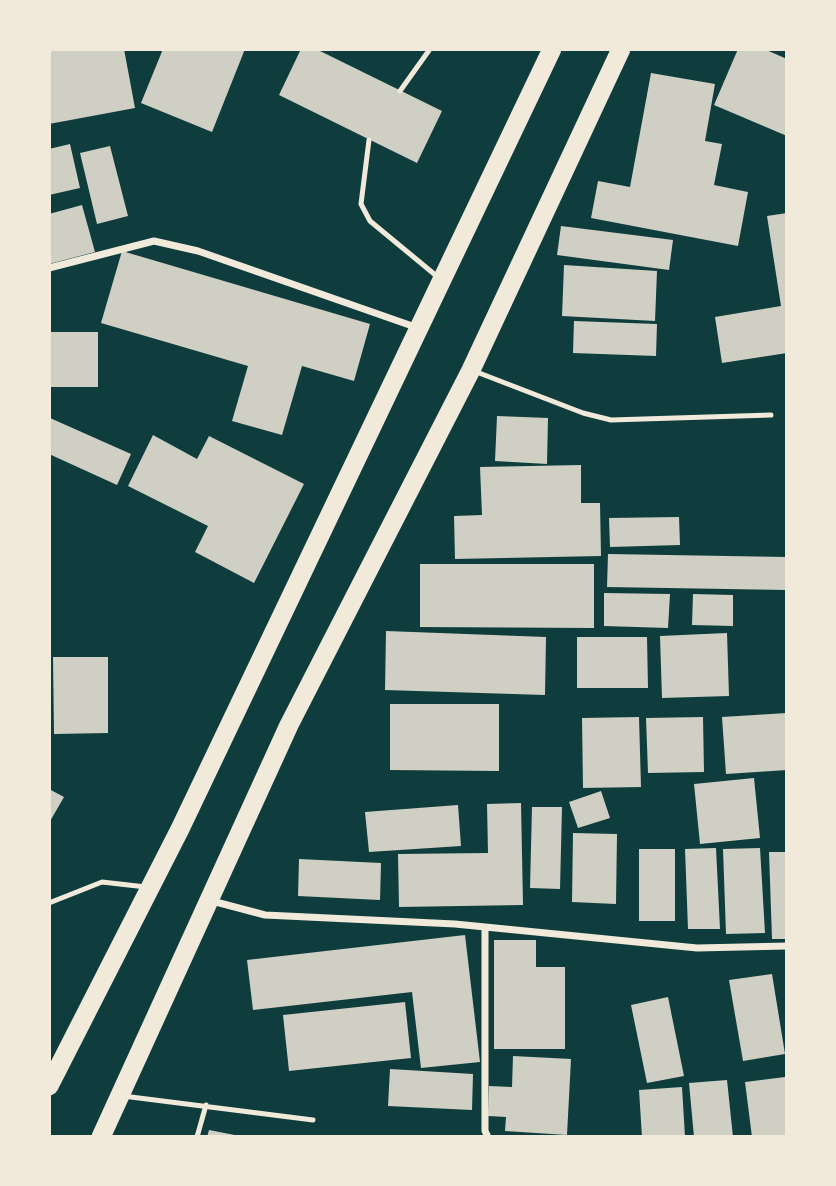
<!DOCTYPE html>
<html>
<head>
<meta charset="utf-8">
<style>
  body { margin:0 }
  #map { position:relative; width:836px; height:1186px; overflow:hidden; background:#0f3d3e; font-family:"Open Sans",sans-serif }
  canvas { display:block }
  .frame { position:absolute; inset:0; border:51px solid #f1e9da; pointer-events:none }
</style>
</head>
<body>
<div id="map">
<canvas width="836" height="1186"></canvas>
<div class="frame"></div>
</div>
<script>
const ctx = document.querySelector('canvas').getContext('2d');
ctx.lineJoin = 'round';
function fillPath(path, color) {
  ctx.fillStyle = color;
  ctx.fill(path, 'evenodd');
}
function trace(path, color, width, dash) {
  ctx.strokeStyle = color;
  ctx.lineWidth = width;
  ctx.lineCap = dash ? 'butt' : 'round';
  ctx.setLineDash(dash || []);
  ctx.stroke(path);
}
const building = new Path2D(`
  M 49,49 L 124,49 L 135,108 L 49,124 Z
  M 163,49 L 245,49 L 212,132 L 141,103 Z
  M 301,49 L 316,49 L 442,111 L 417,163 L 279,95 Z
  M 738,49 L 764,49 L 787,59 L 787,136 L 714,105 Z
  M 651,73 L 715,84 L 705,141 L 722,144 L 714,185 L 748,192 L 738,246 L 591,218 L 598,181 L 630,187 Z
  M 70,144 L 80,188 L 49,195 L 49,149 Z
  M 110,146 L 128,216 L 97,224 L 80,153 Z
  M 82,205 L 95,252 L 49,264 L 49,214 Z
  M 787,213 L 787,353 L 722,363 L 715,317 L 781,306 L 767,216 Z
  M 561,226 L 673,240 L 669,270 L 557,255 Z
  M 122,251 L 370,324 L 354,381 L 302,366 L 282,435 L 232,421 L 248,366 L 101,323 Z
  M 564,265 L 657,271 L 655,321 L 562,316 Z
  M 574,321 L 657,324 L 656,356 L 573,353 Z
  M 49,332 L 98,332 L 98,387 L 49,387 Z
  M 497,416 L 548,418 L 547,464 L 495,461 Z
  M 50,418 L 131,454 L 117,485 L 49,454 Z
  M 153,435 L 197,459 L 209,436 L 304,484 L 254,583 L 195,552 L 208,526 L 128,486 Z
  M 581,465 L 581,503 L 600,503 L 601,556 L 455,559 L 454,516 L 482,515 L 480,467 Z
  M 679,517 L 680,545 L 610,547 L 609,518 Z
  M 608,554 L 787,557 L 787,590 L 607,587 Z
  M 420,564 L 594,564 L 594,628 L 420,627 Z
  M 604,593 L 670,594 L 668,628 L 604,626 Z
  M 693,594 L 733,595 L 733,626 L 692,625 Z
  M 386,631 L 546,637 L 545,695 L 385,690 Z
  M 727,633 L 729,696 L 662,698 L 660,636 Z
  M 577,637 L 647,637 L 648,688 L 577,688 Z
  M 53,657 L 108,657 L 108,733 L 54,734 Z
  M 390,704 L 499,704 L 499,771 L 390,770 Z
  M 787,713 L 787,770 L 726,774 L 722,717 Z
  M 639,717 L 641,787 L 583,788 L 582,718 Z
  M 703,717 L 704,772 L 648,773 L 646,718 Z
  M 754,778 L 760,838 L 700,844 L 694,784 Z
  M 49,789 L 64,797 L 49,823 Z
  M 601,791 L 610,818 L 578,828 L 569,802 Z
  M 521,803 L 523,905 L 399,907 L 398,854 L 488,853 L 487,804 Z
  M 458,805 L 461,846 L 369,852 L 365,812 Z
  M 532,807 L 562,807 L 560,889 L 530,888 Z
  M 573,833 L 617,834 L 616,904 L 572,902 Z
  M 716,848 L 720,929 L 688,929 L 685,849 Z
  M 760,848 L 765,933 L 726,934 L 723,849 Z
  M 639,849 L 675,849 L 675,921 L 639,921 Z
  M 769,852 L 787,852 L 787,939 L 772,939 Z
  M 299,859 L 381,863 L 380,900 L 298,896 Z
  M 465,935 L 480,1062 L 421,1068 L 412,992 L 253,1010 L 247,960 Z
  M 494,940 L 536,940 L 536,967 L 565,967 L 565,1049 L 494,1049 Z
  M 772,974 L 785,1054 L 743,1061 L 729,980 Z
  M 668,997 L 684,1076 L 647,1083 L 631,1005 Z
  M 405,1002 L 411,1058 L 289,1071 L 283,1015 Z
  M 513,1056 L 571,1059 L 567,1135 L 505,1131 L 506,1117 L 488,1116 L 489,1086 L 512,1087 Z
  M 390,1069 L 473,1074 L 472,1110 L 388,1106 Z
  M 785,1077 L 787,1137 L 752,1137 L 745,1082 Z
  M 727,1080 L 733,1137 L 694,1137 L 689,1083 Z
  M 682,1087 L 685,1137 L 642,1137 L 639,1090 Z
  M 209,1130 L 240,1136 L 240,1137 L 207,1137 Z`);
const service = new Path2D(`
  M 400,91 L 430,49
  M 369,140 L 361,204 L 370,221 L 439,278
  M 474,371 L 583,413 L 611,420 L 771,415
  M 49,903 L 102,882 L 146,887
  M 123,1096 L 313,1120
  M 197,1137 L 206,1105`);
const minor = new Path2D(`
  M 49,268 L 154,241 L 198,251 L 418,328
  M 212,901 L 265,915 L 455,924 L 697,948 L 787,946
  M 485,927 L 485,1131 L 488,1137`);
const trunk = new Path2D(`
  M 49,1086 L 180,829 L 552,49
  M 101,1137 L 289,725 L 471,370 L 621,49`);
fillPath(building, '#cfcfc3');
trace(service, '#f1e9da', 5);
trace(minor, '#f1e9da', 7);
trace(trunk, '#f1e9da', 19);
</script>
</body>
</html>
